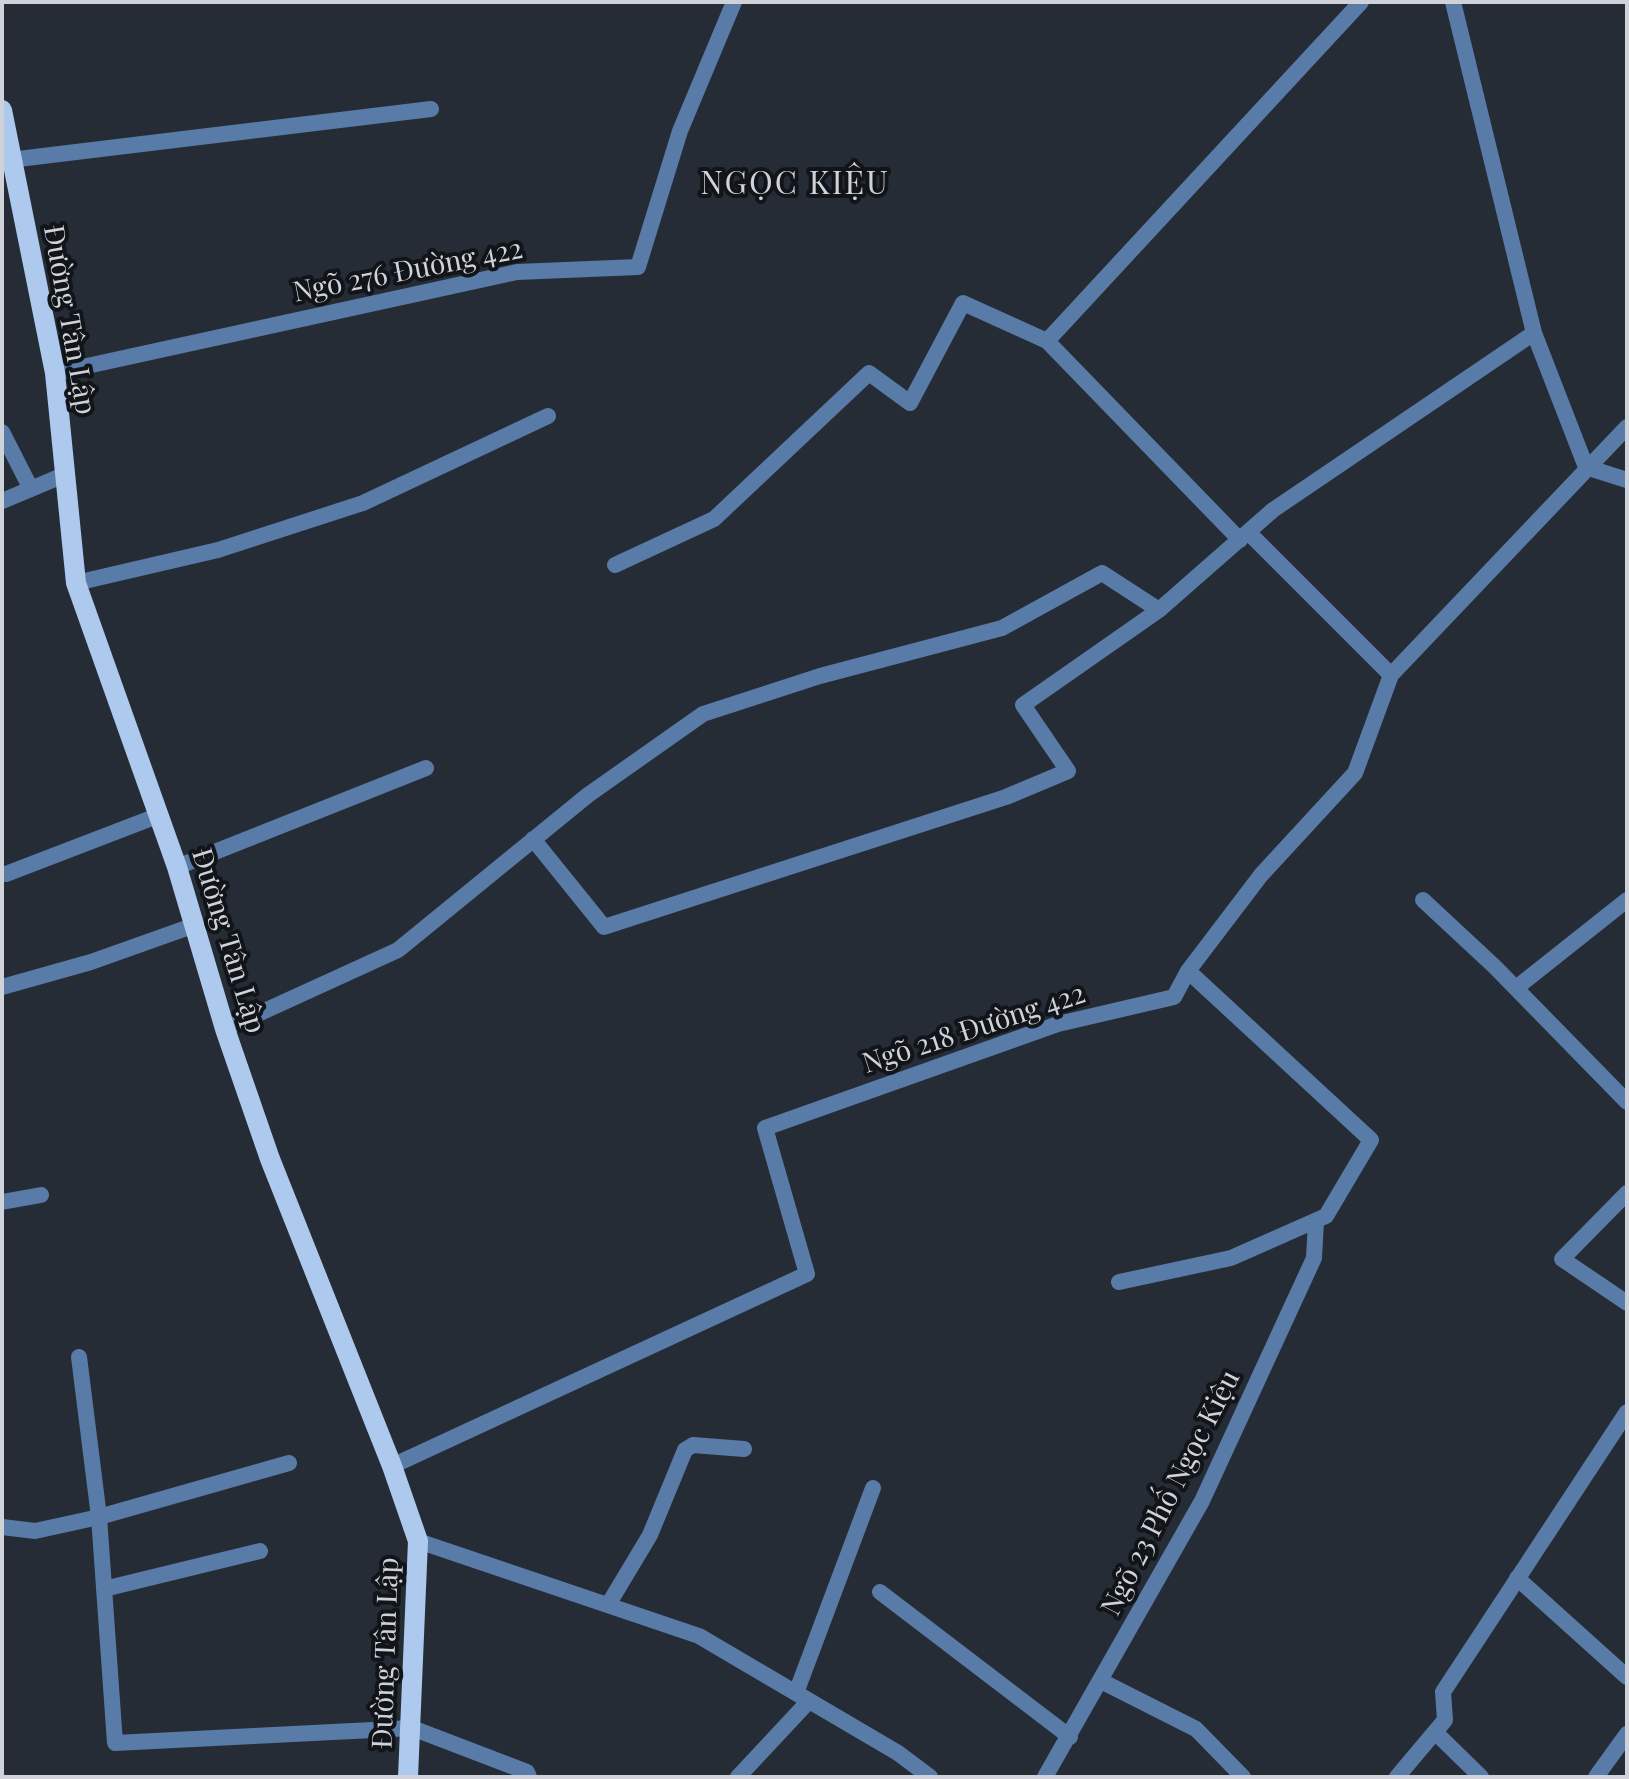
<!DOCTYPE html>
<html>
<head>
<meta charset="utf-8">
<style>
  body { margin:0 }
  #map { position:relative; width:1629px; height:1779px; overflow:hidden; background:#252c35; font-family:"Playfair Display",serif }
  canvas { display:block }
  .frame { position:absolute; inset:0; border:4px solid #cfd3d9; pointer-events:none }
</style>
</head>
<body>
<div id="map">
<canvas width="1629" height="1779"></canvas>
<div class="frame"></div>
</div>
<script>
const ctx = document.querySelector('canvas').getContext('2d');
ctx.lineJoin = 'round';
function trace(path, color, width, dash) {
  ctx.strokeStyle = color;
  ctx.lineWidth = width;
  ctx.lineCap = dash ? 'butt' : 'round';
  ctx.setLineDash(dash || []);
  ctx.stroke(path);
}
function label(font, color, halo, rows, align = 'center') {
  ctx.font = font + ' "Playfair Display",serif';
  ctx.lineWidth = 8;
  ctx.setLineDash([]);
  ctx.textBaseline = 'middle';
  ctx.strokeStyle = halo;
  ctx.fillStyle = color;
  for (const [text, x, y, turn = 0] of rows) {
    ctx.save();
    ctx.translate(x, y);
    ctx.rotate((+turn || 0) * Math.PI / 180);
    ctx.textAlign = isNaN(turn) ? turn : align;
    if (halo) ctx.strokeText(text, 0, 0);
    ctx.fillText(text, 0, 0);
    ctx.restore();
  }
}
const lane = new Path2D(`
  M 2,1202 L 41,1195
  M 79,1357 L 99,1517
  M 2,1527 L 35,1531 L 99,1517 L 289,1463`);
const street = new Path2D(`
  M 1453,2 L 1534,333 L 1586,467
  M 10,160 L 431,109
  M 1047,341 L 1361,2
  M 55,373 L 517,272 L 638,267 L 680,131 L 734,2
  M 2,432 L 31,489
  M 1586,467 L 1627,480
  M 2,501 L 64,475
  M 1248,532 L 1391,675
  M 615,565 L 714,519 L 869,373 L 910,403 L 963,303 L 1047,341 L 1240,540
  M 76,583 L 218,550 L 363,503 L 548,416
  M 533,839 L 604,927 L 1006,797 L 1068,771 L 1023,705 L 1159,610
  M 177,867 L 426,768
  M 6,874 L 157,816
  M 1423,900 L 1495,967 L 1627,1102
  M 2,987 L 91,962 L 195,925
  M 1516,988 L 1627,900
  M 225,1029 L 398,950 L 588,795 L 703,714 L 820,676 L 1002,628 L 1102,573 L 1159,610 L 1273,510 L 1534,333
  M 1627,1193 L 1562,1259 L 1627,1303
  M 1119,1282 L 1231,1258 L 1326,1216 L 1371,1140 L 1188,971
  M 392,1466 L 807,1274 L 765,1128 L 1058,1024 L 1174,997 L 1188,971 L 1261,875 L 1355,773 L 1391,675 L 1627,427
  M 99,1517 L 115,1743 L 412,1728 L 527,1772 L 529,1777
  M 418,1541 L 699,1636 L 898,1753 L 930,1777
  M 1517,1578 L 1627,1677
  M 104,1589 L 260,1551
  M 880,1592 L 1070,1737
  M 608,1605 L 650,1535 L 685,1450 L 693,1445 L 744,1449
  M 1101,1681 L 1196,1729 L 1243,1777
  M 796,1693 L 873,1488
  M 1435,1732 L 1481,1777
  M 738,1777 L 809,1701
  M 1045,1777 L 1202,1501 L 1314,1258 L 1316,1221
  M 1397,1777 L 1445,1720 L 1443,1692 L 1627,1412
  M 1596,1777 L 1627,1734`);
const primary = new Path2D(`
  M 2,110 L 55,373 L 76,583 L 177,867 L 225,1029 L 270,1159 L 392,1466 L 418,1541 L 408,1777`);
const streetNames = [
  ["Ngõ 276 Đường 422",408,271,-11],
  ["Đường Tân Lập",69,320,80],
  ["Đường Tân Lập",228,941,73],
  ["Ngõ 218 Đường 422",974,1029,-18],
  ["Ngõ 23 Phố Ngọc Kiệu",1171,1493,-63],
  ["Đường Tân Lập",386,1653,-88]
];
const quarterNames = [
  ["NGỌC KIỆU",795,184]
];
trace(lane, '#597ba7', 16);
trace(street, '#597ba7', 16);
trace(primary, '#adc9ee', 20);
label('28px', '#cfd3d9', '#111418', streetNames);
ctx.letterSpacing = '2px';
label('32px', '#cfd3d9', '#111418', quarterNames);
ctx.letterSpacing = '0px';
</script>
</body>
</html>
